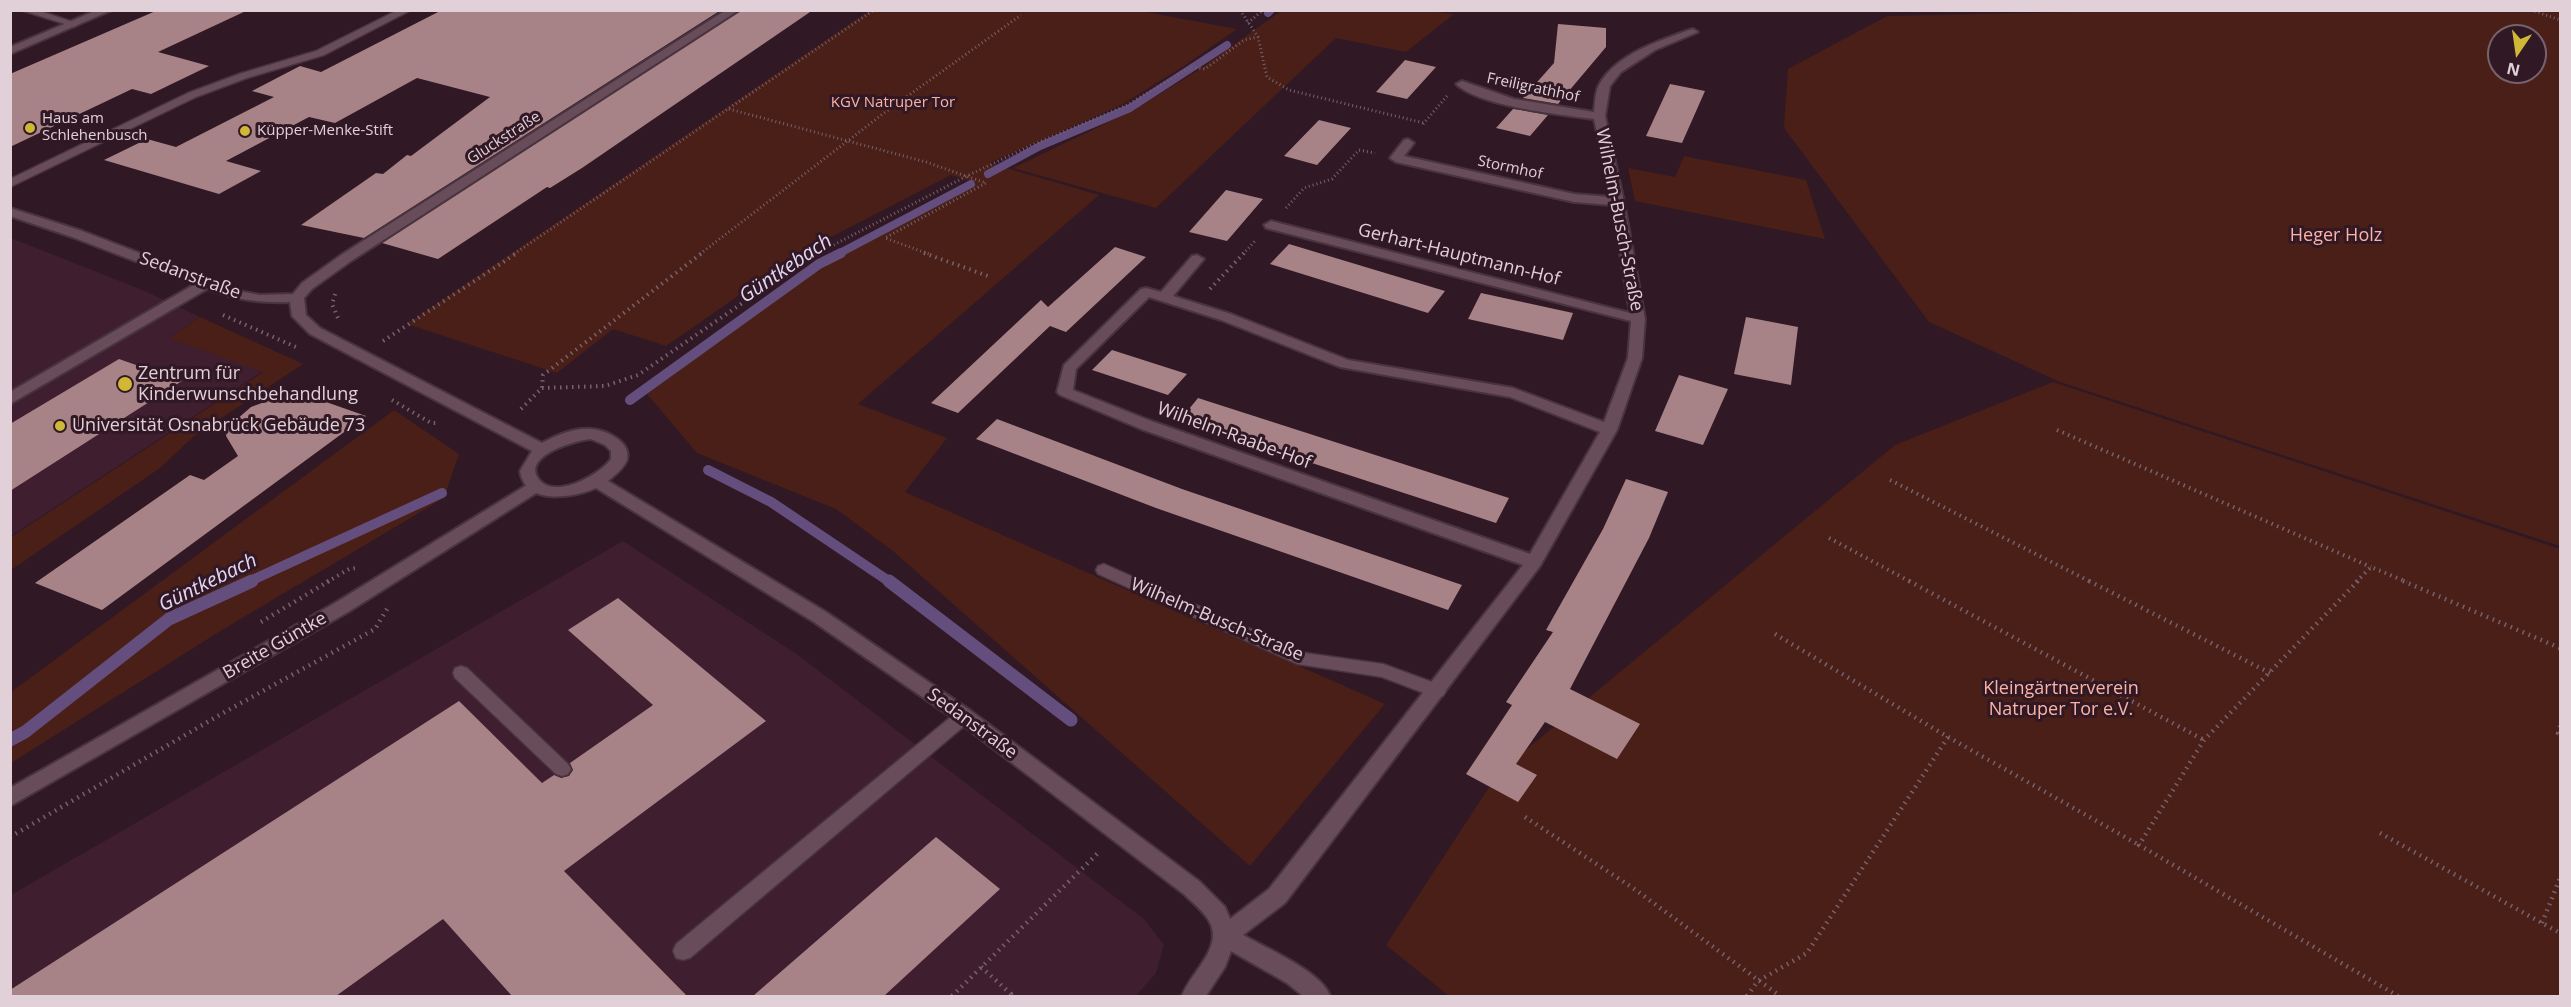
<!DOCTYPE html>
<html>
<head>
<meta charset="utf-8">
<style>
  body { margin:0 }
  #map { position:relative; width:2571px; height:1007px; overflow:hidden; background:#311825; font-family:"Open Sans",sans-serif }
  canvas { display:block }
  .frame { position:absolute; inset:0; border:12px solid #e1d0d7; pointer-events:none }
  .north { position:absolute; left:2487px; top:24px; width:60px; height:60px; box-sizing:border-box; background:#311825; border:2px solid #77626c; border-radius:50%; rotate:193deg; font-size:16px; font-weight:700; line-height:24px; text-align:center; color:#e1d0d7 }
  .north::after { content:''; display:block; margin:auto; width:21px; height:27px; background:#d0b837; clip-path:polygon(50% 0,100% 100%,50% 72%,0 100%) }
</style>
</head>
<body>
<div id="map">
<canvas width="2571" height="1007"></canvas>
<div class="frame"></div>
<div class="north">N</div>
</div>
<script>
const ctx = document.querySelector('canvas').getContext('2d');
ctx.lineJoin = 'round';
function fillPath(path, color) {
  ctx.fillStyle = color;
  ctx.fill(path, 'evenodd');
}
function trace(path, color, width, dash) {
  ctx.strokeStyle = color;
  ctx.lineWidth = width;
  ctx.lineCap = dash ? 'butt' : 'round';
  ctx.setLineDash(dash || []);
  ctx.stroke(path);
}
function label(font, color, halo, rows, align = 'center') {
  ctx.font = font + ' "Open Sans",sans-serif';
  ctx.lineWidth = 6;
  ctx.setLineDash([]);
  ctx.textBaseline = 'middle';
  ctx.strokeStyle = halo;
  ctx.fillStyle = color;
  for (const [text, x, y, turn = 0] of rows) {
    ctx.save();
    ctx.translate(x, y);
    ctx.rotate((+turn || 0) * Math.PI / 180);
    ctx.textAlign = isNaN(turn) ? turn : align;
    if (halo) ctx.strokeText(text, 0, 0);
    ctx.fillText(text, 0, 0);
    ctx.restore();
  }
}
const built = new Path2D(`
  M 11,238 L 145,291 L 200,317 L 170,337 L 263,371 L 11,536 Z
  M 623,541 L 798,655 L 1144,919 L 1164,945 L 1156,973 L 1136,996 L 11,996 L 11,895 Z`);
const green = new Path2D(`
  M 1421,10 L 1454,14 L 1406,52 L 1336,38 L 1156,208 L 1013,168 L 1134,110 L 1197,71 L 1281,11 Z
  M 869,11 L 1141,11 L 1237,29 L 1184,66 L 1123,104 L 989,163 L 1099,195 L 858,404 L 947,438 L 905,492 L 1385,704 L 1250,866 L 893,551 L 836,509 L 697,453 L 647,394 L 823,266 L 976,183 L 951,175 L 800,253 L 666,346 L 613,329 L 557,373 L 407,324 Z
  M 2117,11 L 2560,11 L 2560,546 L 2060,382 L 1929,322 L 1784,128 L 1788,69 L 1887,16 ZM 2499,36 L 2535,36 L 2535,72 L 2499,72 Z
  M 1684,156 L 1806,180 L 1825,239 L 1635,201 L 1628,168 L 1675,177 Z
  M 200,317 L 303,364 L 193,437 L 160,468 L 11,570 L 11,537 L 263,372 L 169,338 Z
  M 2053,382 L 2560,549 L 2560,996 L 1449,996 L 1386,945 L 1499,772 L 1895,445 Z
  M 394,410 L 459,454 L 444,498 L 222,630 L 11,763 L 11,692 Z`);
const streamFar2 = new Path2D(`
  M 1268,13 L 1271,10
  M 988,174 L 1040,146 L 1130,108 L 1227,45
  M 838,254 L 971,184`);
const streamFar1 = new Path2D(`
  M 630,400 L 819,264 L 841,253
  M 708,470 L 771,502 L 890,582
  M 248,582 L 442,493`);
const stream = new Path2D(`
  M 889,581 L 1071,720
  M 10,740 L 25,732 L 169,619 L 252,581`);
const building = new Path2D(`
  M 158,10 L 248,10 L 158,52 L 209,66 L 151,94 L 132,89 L 10,147 L 10,74 Z
  M 442,10 L 721,10 L 364,238 L 301,225 L 376,173 L 383,174 L 407,155 L 411,156 L 490,97 L 417,78 L 335,123 L 309,117 L 226,161 L 261,171 L 219,194 L 104,160 L 147,139 L 176,147 L 274,97 L 252,91 L 300,66 L 321,72 Z
  M 741,10 L 813,10 L 582,168 L 550,188 L 547,187 L 438,259 L 382,243 Z
  M 1558,24 L 1606,28 L 1606,47 L 1558,104 L 1523,98 L 1554,63 Z
  M 1405,60 L 1436,67 L 1407,99 L 1376,92 Z
  M 1670,84 L 1705,91 L 1682,143 L 1646,136 Z
  M 1513,109 L 1521,110 L 1548,115 L 1530,136 L 1496,128 Z
  M 1319,120 L 1351,128 L 1317,165 L 1284,156 Z
  M 1226,190 L 1263,199 L 1227,241 L 1189,232 Z
  M 1289,244 L 1445,291 L 1428,313 L 1270,264 Z
  M 1115,247 L 1146,257 L 1066,332 L 1050,326 L 958,413 L 931,403 L 1041,300 L 1048,307 Z
  M 1481,293 L 1573,313 L 1563,340 L 1468,319 Z
  M 1746,317 L 1798,327 L 1791,385 L 1734,374 Z
  M 1112,350 L 1187,374 L 1168,395 L 1092,370 Z
  M 119,359 L 182,381 L 10,491 L 10,424 Z
  M 1679,375 L 1728,389 L 1703,445 L 1655,431 Z
  M 286,394 L 309,396 L 366,416 L 102,610 L 35,583 L 190,475 L 204,480 L 238,456 L 226,436 L 228,427 L 251,407 Z
  M 1198,398 L 1366,452 L 1509,498 L 1496,523 L 1180,420 Z
  M 997,419 L 1182,489 L 1462,585 L 1448,610 L 1156,508 L 976,439 Z
  M 1626,479 L 1668,492 L 1649,538 L 1570,689 L 1640,724 L 1617,759 L 1545,722 L 1516,764 L 1537,775 L 1518,802 L 1466,774 L 1512,705 L 1506,702 L 1553,632 L 1546,630 L 1603,529 Z
  M 618,598 L 766,721 L 564,871 L 687,996 L 512,996 L 443,919 L 336,996 L 10,996 L 10,990 L 459,701 L 542,783 L 554,775 L 561,778 L 569,776 L 573,770 L 570,763 L 653,705 L 568,630 Z
  M 936,837 L 1000,889 L 884,996 L 753,996 Z`);
const pathFar2 = new Path2D(`
  M 1240,10 L 1258,37 L 1267,77 L 1289,90 L 1424,123
  M 2531,10 L 2560,20
  M 1248,23 L 1263,10
  M 729,109 L 926,162 L 986,183 L 885,238 L 929,254
  M 1423,124 L 1447,96
  M 1286,208 L 1304,188 L 1332,179 L 1359,150 L 1375,153
  M 514,254 L 874,10
  M 700,254 L 888,110 L 1021,15
  M 816,254 L 967,176 L 1032,145 L 1127,105 L 1191,67 L 1205,69 L 1244,40 L 1258,37
  M 1243,254 L 1256,240`);
const pathFar1 = new Path2D(`
  M 924,253 L 988,276
  M 1210,289 L 1244,253
  M 335,294 L 332,304 L 338,318
  M 223,315 L 296,347
  M 383,341 L 517,253
  M 542,388 L 605,386 L 638,375 L 805,260 L 819,253
  M 392,400 L 431,423 L 438,423
  M 521,409 L 542,388 L 543,375 L 702,253
  M 2057,430 L 2371,567
  M 1890,480 L 2091,582
  M 1829,538 L 1911,582
  M 327,582 L 349,569 L 356,568
  M 2356,582 L 2371,567 L 2407,582`);
const path = new Path2D(`
  M 1909,581 L 2204,740
  M 2089,581 L 2270,673
  M 2358,581 L 2204,740 L 2139,845 L 2398,996
  M 2403,581 L 2560,648
  M 261,622 L 329,581
  M 1775,634 L 1948,737 L 2139,845
  M 2560,726 L 2558,733 L 2560,734
  M 1525,817 L 1633,888 L 1780,996
  M 2380,833 L 2560,933
  M 10,837 L 223,713 L 375,629 L 387,609
  M 2542,923 L 2560,878
  M 981,967 L 1011,994 L 1010,996
  M 952,996 L 1100,851
  M 1747,996 L 1758,981 L 1807,953 L 1948,737`);
const service = new Path2D(`
  M 21,10 L 37,10 L 79,24 L 74,27 Z
  M 398,10 L 411,10 L 324,55 L 247,78 L 196,97 L 10,187 L 10,179 L 188,93 L 239,74 L 316,51 Z
  M 1104,564 L 1305,653 L 1383,664 L 1443,686 L 1446,691 L 1443,696 L 1437,698 L 1382,677 L 1297,664 L 1098,574 L 1096,570 L 1098,566 Z
  M 461,666 L 467,668 L 568,764 L 571,769 L 568,774 L 562,776 L 556,774 L 455,678 L 453,673 L 455,668 Z
  M 964,709 L 970,711 L 973,716 L 970,721 L 690,958 L 683,960 L 676,958 L 673,951 L 676,944 L 958,711 Z`);
const minor = new Path2D(`
  M 97,10 L 112,10 L 10,54 L 10,47 Z
  M 726,10 L 739,10 L 351,261 L 312,289 L 304,298 L 306,315 L 320,328 L 542,443 C 556,435 576,427 592,429 C 606,430 632,442 627,460 C 624,468 615,475 608,481 L 826,612 L 971,711 L 1199,881 L 1225,907 L 1230,919 L 1269,889 L 1523,565 L 1141,429 L 1060,395 L 1057,392 L 1064,365 L 1141,289 L 1146,288 L 1161,292 L 1192,256 L 1197,255 L 1204,259 L 1173,296 L 1231,314 L 1348,360 L 1513,388 L 1604,422 L 1628,358 L 1631,321 L 1266,228 L 1264,225 L 1271,221 L 1630,313 L 1612,205 L 1574,202 L 1396,162 L 1390,158 L 1404,140 L 1408,139 L 1414,143 L 1404,156 L 1574,194 L 1611,197 L 1594,119 C 1561,115 1479,106 1456,84 L 1462,81 L 1514,99 L 1594,112 C 1595,104 1595,92 1599,85 C 1616,54 1659,41 1689,30 L 1693,29 L 1698,32 L 1655,50 L 1621,72 L 1610,86 L 1605,116 L 1624,202 L 1645,319 L 1642,358 L 1617,430 L 1540,566 L 1285,903 L 1243,935 C 1266,948 1322,972 1330,996 L 1303,996 L 1287,983 L 1231,951 L 1225,967 L 1206,996 L 1182,996 C 1190,972 1226,947 1208,919 C 1202,910 1192,902 1185,895 L 957,721 L 814,622 L 596,488 C 573,498 525,506 520,471 L 532,451 L 310,334 L 292,316 L 290,302 C 260,303 236,300 207,289 L 10,404 L 10,392 L 195,284 L 72,237 L 10,216 L 10,208 L 82,231 L 239,291 L 260,295 L 293,294 L 302,283 L 341,255 ZM 1149,297 L 1221,320 L 1340,367 L 1510,397 L 1600,432 L 1530,554 L 1151,421 L 1073,390 L 1076,369 ZM 591,439 L 605,445 L 611,451 L 611,459 C 600,475 553,501 538,478 C 523,455 577,440 591,439 Z`);
const tertiary = new Path2D(`
  M 535,480 L 541,482 L 543,486 L 541,490 L 348,612 L 10,806 L 10,788 L 335,603 Z`);
const markers = [
  [30,128,6,"#d0b837"],
  [245,131,6,"#d0b837"],
  [125,384,8,"#d0b837"],
  [60,426,6,"#d0b837"]
];
const farStreetnames = [
  ["Freiligrathhof",1533,88,12],
  ["Gluckstraße",504,138,-33],
  ["Stormhof",1510,168,12]
];
const farParknames = [
  ["KGV Natruper Tor",893,103]
];
const farPoinames = [
  ["Haus am",42,119],
  ["Schlehenbusch",42,136],
  ["Küpper-Menke-Stift",257,131]
];
const streetNames = [
  ["Wilhelm-Busch-Straße",1619,220,79],
  ["Gerhart-Hauptmann-Hof",1459,255,14],
  ["Sedanstraße",190,276,20],
  ["Wilhelm-Raabe-Hof",1234,436,20],
  ["Wilhelm-Busch-Straße",1217,620,23],
  ["Breite Güntke",275,646,-30],
  ["Sedanstraße",972,724,36]
];
const parkNames = [
  ["Heger Holz",2336,236],
  ["Kleingärtnerverein",2061,689],
  ["Natruper Tor e.V.",2061,710]
];
const poiNames = [
  ["Zentrum für",138,374],
  ["Kinderwunschbehandlung",138,395],
  ["Universität Osnabrück Gebäude 73",72,426]
];
const waterNames = [
  ["Güntkebach",786,269,-34],
  ["Güntkebach",208,583,-26]
];
fillPath(built, '#3e1e2f');
fillPath(green, '#491f17');
trace(streamFar2, '#644e7d', 8);
trace(streamFar1, '#644e7d', 10);
trace(stream, '#644e7d', 13);
fillPath(building, '#a78387');
trace(service, '#48343e', 3);
trace(minor, '#48343e', 4);
trace(tertiary, '#48343e', 4);
trace(pathFar2, '#78626d', 3, [1, 3]);
trace(pathFar1, '#78626d', 4, [1.5, 4.5]);
trace(path, '#78626d', 4.5, [1.5, 5]);
fillPath(service, '#694c5a');
fillPath(minor, '#694c5a');
fillPath(tertiary, '#694c5a');
for (const [x, y, r, color] of markers) {
  const dot = new Path2D();
  dot.arc(x, y, r, 0, 2 * Math.PI);
  ctx.fillStyle = color;
  ctx.fill(dot);
  trace(dot, '#311825', 2);
}
label('15px', '#e1d0d7', '#311825', farStreetnames);
label('15px', '#fbb3a4', '#311825', farParknames);
label('15px', '#e1d0d7', '#311825', farPoinames, 'left');
label('18px', '#e1d0d7', '#311825', streetNames);
label('18px', '#fbb3a4', '#311825', parkNames);
label('18px', '#e1d0d7', '#311825', poiNames, 'left');
label('italic 20px', '#e3d6f4', '#311825', waterNames);
</script>
</body>
</html>
